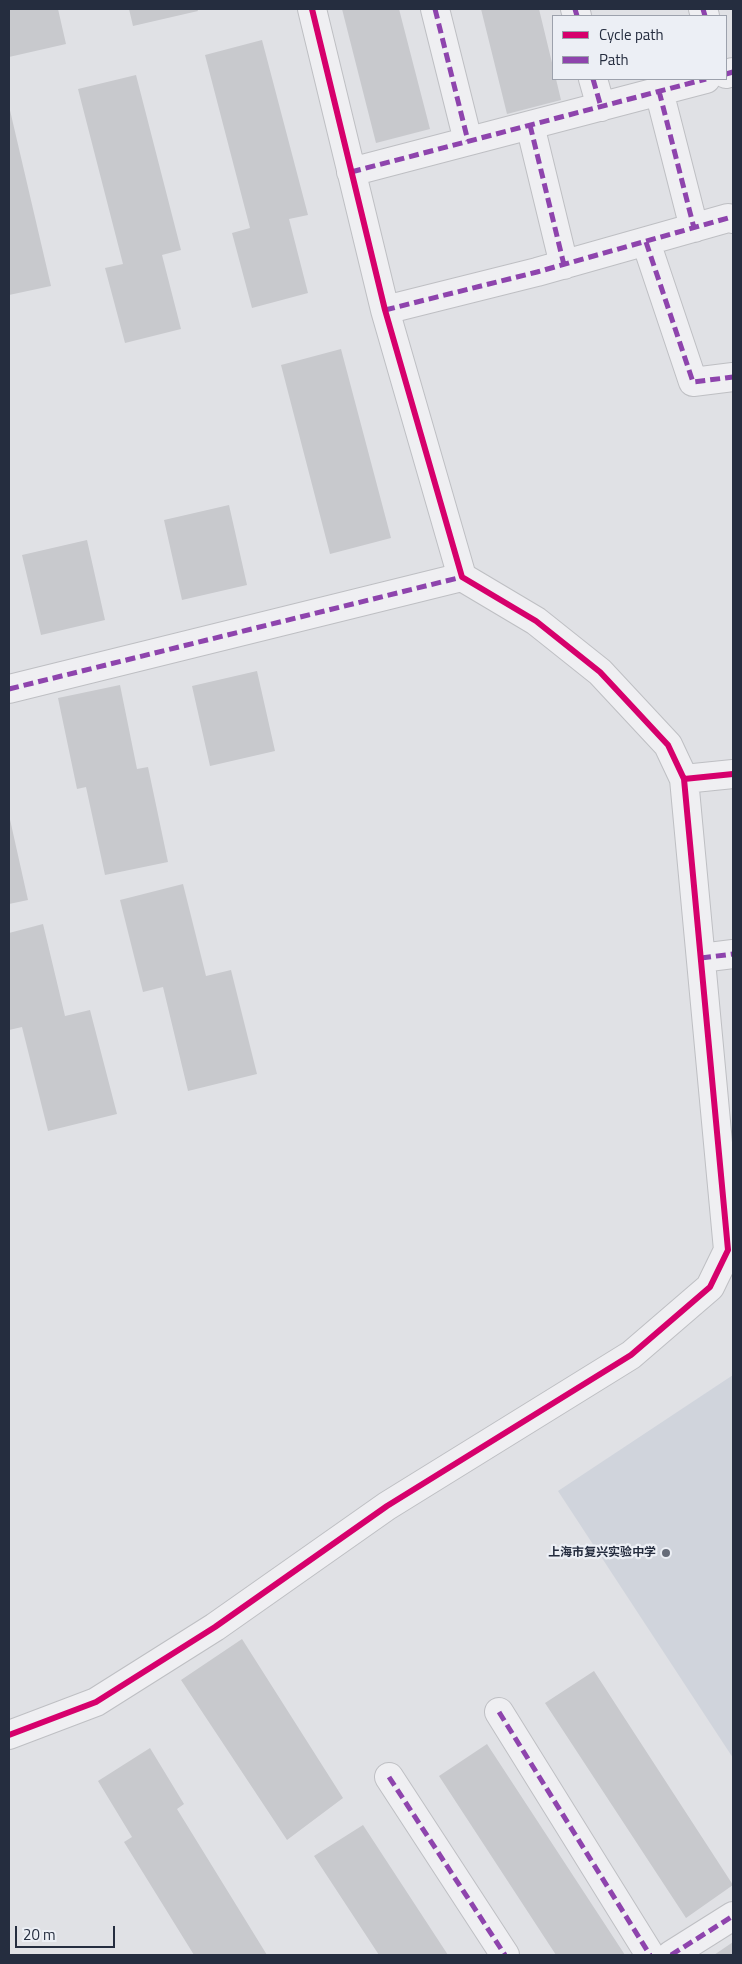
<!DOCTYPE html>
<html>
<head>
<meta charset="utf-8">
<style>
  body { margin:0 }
  #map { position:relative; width:742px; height:1964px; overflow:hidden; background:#e0e1e5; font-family:"Titillium Web",sans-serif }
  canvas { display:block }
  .frame { position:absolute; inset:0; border:10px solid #252d3f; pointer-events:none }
  .legend { position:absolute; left:552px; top:15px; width:175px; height:65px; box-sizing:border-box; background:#eceff5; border:1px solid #9ca1ac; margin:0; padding:6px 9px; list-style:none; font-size:15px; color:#252d3f }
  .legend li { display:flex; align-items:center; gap:10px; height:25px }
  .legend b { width:25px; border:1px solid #9ca1ac }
  .scale { position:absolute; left:15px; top:1926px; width:100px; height:22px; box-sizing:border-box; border:2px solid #252d3f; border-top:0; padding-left:6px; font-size:15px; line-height:18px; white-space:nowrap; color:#252d3f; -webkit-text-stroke:4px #eceff5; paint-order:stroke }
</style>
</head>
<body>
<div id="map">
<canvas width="742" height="1964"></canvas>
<div class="frame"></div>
<ul class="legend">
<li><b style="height:6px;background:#d6006c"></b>Cycle path</li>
<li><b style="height:6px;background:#8e44ad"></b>Path</li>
</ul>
<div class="scale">20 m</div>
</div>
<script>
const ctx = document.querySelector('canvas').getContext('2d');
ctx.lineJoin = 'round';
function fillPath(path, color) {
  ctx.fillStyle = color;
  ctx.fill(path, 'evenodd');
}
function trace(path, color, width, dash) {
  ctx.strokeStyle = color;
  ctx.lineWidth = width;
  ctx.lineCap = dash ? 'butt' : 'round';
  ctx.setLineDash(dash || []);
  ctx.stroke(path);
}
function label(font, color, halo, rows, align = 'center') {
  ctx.font = font + ' "Titillium Web","Noto Sans SC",sans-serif';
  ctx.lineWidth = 4.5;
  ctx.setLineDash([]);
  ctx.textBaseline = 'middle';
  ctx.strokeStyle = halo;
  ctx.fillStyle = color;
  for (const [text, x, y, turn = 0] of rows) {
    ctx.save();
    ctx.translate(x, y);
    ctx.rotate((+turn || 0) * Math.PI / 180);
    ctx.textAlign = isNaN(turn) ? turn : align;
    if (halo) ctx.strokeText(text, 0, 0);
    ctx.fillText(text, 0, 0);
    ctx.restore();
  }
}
const built = new Path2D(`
  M 733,1375 L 733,1758 L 558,1491 Z`);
const building = new Path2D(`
  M 9,9 L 58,9 L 66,44 L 9,57 Z
  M 129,9 L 197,9 L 198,11 L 133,26 Z
  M 342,9 L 399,9 L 430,129 L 376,143 Z
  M 481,9 L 539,9 L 553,67 L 553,79 L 556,79 L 561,100 L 507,114 Z
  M 262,40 L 308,215 L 289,219 L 308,293 L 252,308 L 232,233 L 250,228 L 205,55 Z
  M 136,75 L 181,250 L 162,255 L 181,329 L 125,343 L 105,268 L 123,264 L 78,89 Z
  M 9,106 L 51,286 L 9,295 Z
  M 341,349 L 391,538 L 330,554 L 281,365 Z
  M 229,505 L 247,585 L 182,600 L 164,520 Z
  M 87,540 L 105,620 L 41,635 L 22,555 Z
  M 257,671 L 275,751 L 210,766 L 192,686 Z
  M 120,685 L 137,769 L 148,767 L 168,862 L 105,875 L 86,787 L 77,789 L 58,698 Z
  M 9,815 L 28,900 L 9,904 Z
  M 183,884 L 206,976 L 231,970 L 257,1074 L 188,1091 L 163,987 L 143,992 L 120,900 Z
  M 43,924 L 65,1016 L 90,1010 L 117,1114 L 48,1131 L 22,1027 L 9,1030 L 9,933 Z
  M 242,1639 L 343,1798 L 287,1840 L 181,1680 Z
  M 594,1671 L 733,1885 L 686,1918 L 545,1703 Z
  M 487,1744 L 625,1955 L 556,1955 L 439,1776 Z
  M 150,1748 L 184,1804 L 177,1809 L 267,1955 L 194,1955 L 124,1842 L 132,1837 L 98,1781 Z
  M 363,1825 L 448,1955 L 379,1955 L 314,1856 Z
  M 733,1942 L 733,1955 L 714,1955 Z`);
const minor = new Path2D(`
  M 312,9 L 385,310 L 462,577 L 536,621 L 600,672 L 668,745 L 684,779
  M 435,9 L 468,141
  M 575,9 L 577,16
  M 703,9 L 705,16
  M 726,74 L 733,72
  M 593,79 L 601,107
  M 659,91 L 694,228
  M 530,125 L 564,265
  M 351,172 L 706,79
  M 646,242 L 693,382 L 733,377
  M 385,310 L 537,272 L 728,218 L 733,219
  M 9,689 L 462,577
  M 701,958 L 733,954
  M 499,1712 L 650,1955
  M 9,1735 L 96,1702 L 215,1627 L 387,1506 L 631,1355 L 710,1287 L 728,1250 L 684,779 L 733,774
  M 389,1777 L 505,1955
  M 671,1955 L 733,1916`);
const quiet = new Path2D(`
  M 435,9 L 468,141
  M 575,9 L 577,16
  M 703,9 L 705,16
  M 726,74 L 733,72
  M 593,79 L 601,107
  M 659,91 L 694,228
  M 530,125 L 564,265
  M 351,172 L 706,79
  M 646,242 L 693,382 L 733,377
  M 385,310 L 537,272 L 728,218 L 733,219
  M 9,689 L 462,577
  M 701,958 L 733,954
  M 499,1712 L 650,1955
  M 389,1777 L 505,1955
  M 671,1955 L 733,1916`);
const cycleway = new Path2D(`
  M 312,9 L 385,310 L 462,577 L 536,621 L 600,672 L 668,745 L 684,779
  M 9,1735 L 96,1702 L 215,1627 L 387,1506 L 631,1355 L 710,1287 L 728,1250 L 684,779 L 733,774`);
const markers = [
  [666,1553,5,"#666c79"]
];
const poiNames = [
  ["上海市复兴实验中学",656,1553]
];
fillPath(built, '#d0d4dc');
fillPath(building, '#c8c9cd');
trace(minor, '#bebfc3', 30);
trace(minor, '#efeff2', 28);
trace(quiet, '#8e44ad', 5, [10, 5]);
trace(cycleway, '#d6006c', 6);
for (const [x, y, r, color] of markers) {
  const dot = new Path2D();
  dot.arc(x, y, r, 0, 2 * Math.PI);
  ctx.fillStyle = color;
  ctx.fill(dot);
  trace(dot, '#eceff5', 2);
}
label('bold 12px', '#252d3f', '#eceff5', poiNames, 'right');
</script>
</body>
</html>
